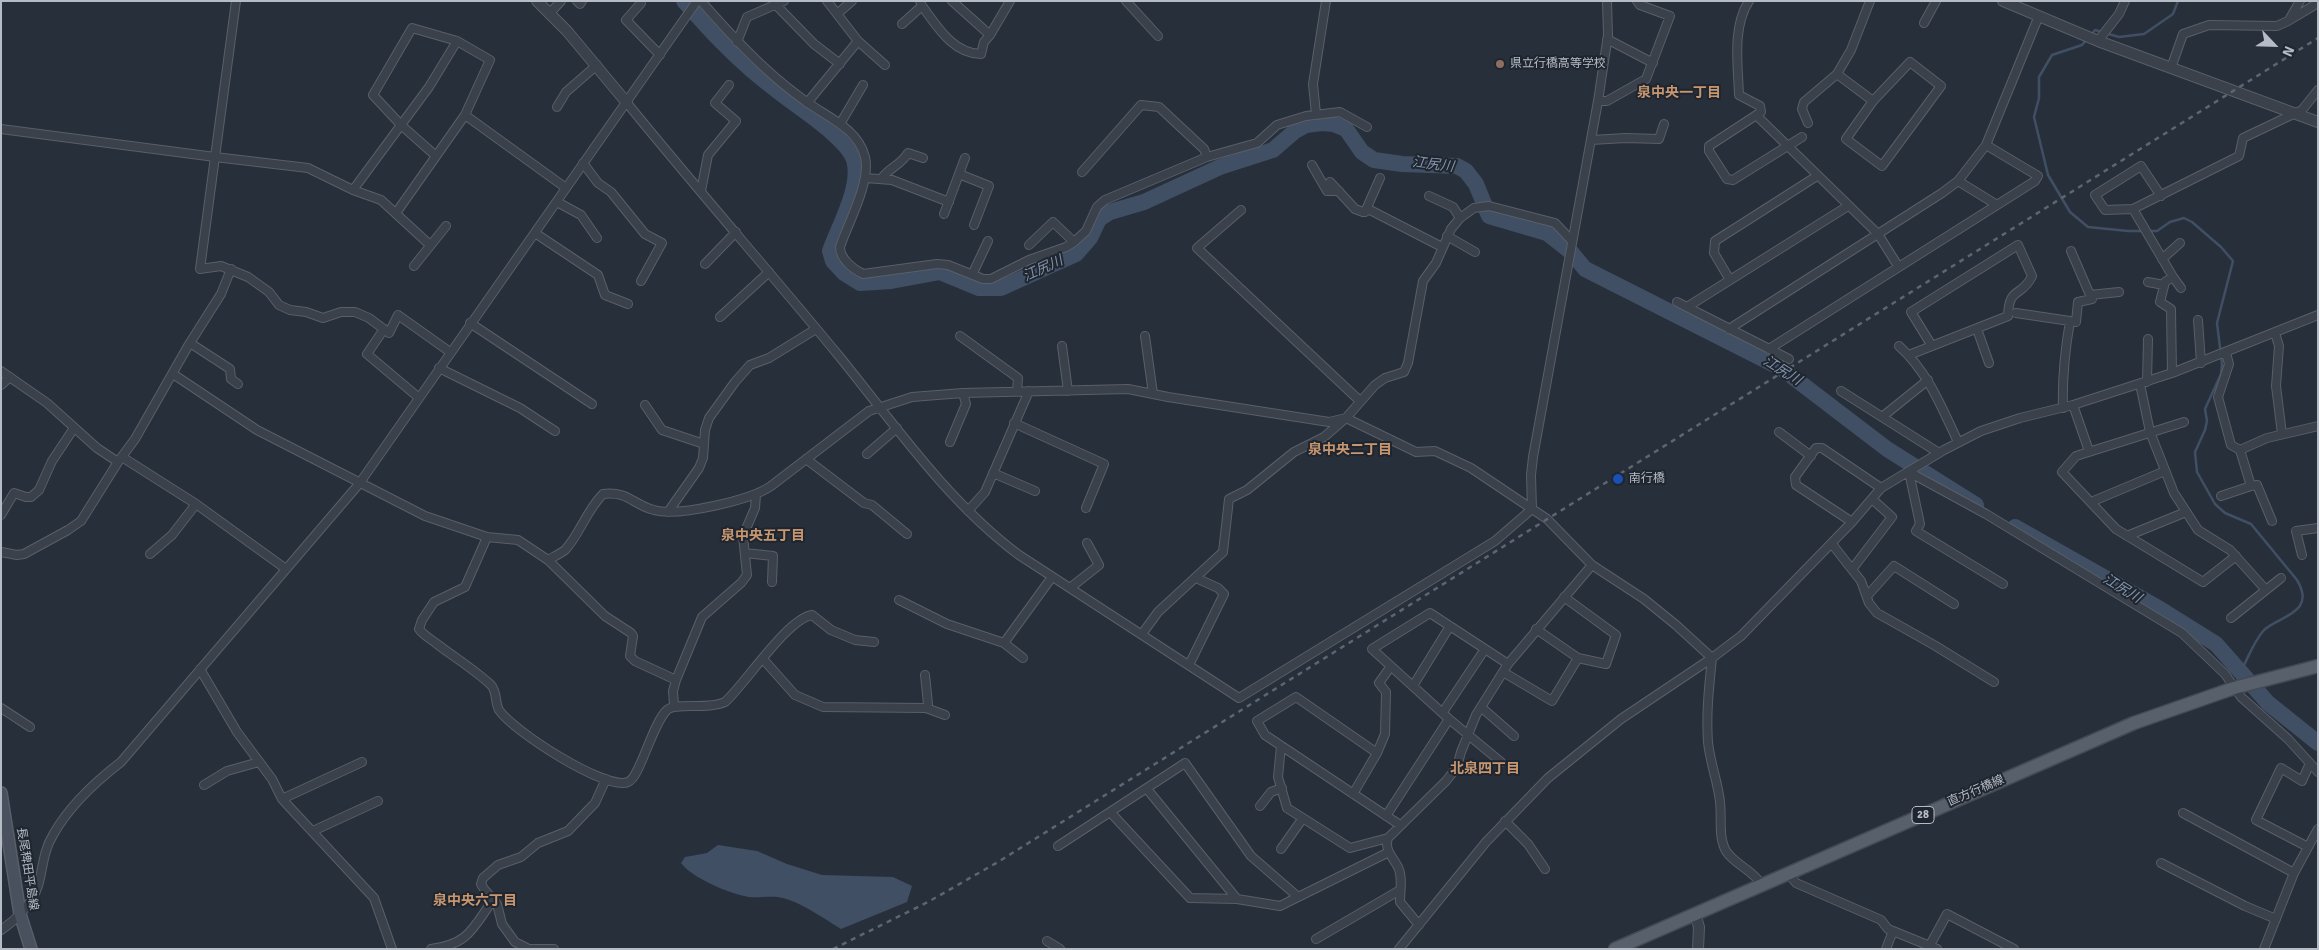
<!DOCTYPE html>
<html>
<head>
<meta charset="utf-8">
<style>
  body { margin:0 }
  #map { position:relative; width:2319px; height:950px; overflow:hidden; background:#272f3b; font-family:Signika,sans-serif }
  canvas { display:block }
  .frame { position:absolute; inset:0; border:2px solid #b6bcc6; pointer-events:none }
  .north { position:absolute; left:2249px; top:20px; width:50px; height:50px; -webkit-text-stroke:4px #1f2630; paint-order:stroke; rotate:114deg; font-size:14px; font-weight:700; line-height:20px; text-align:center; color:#b6bcc6 }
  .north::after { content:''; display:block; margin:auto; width:18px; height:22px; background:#b6bcc6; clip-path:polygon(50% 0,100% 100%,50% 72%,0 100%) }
</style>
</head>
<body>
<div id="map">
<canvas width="2319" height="950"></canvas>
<div class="frame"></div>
<div class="north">N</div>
</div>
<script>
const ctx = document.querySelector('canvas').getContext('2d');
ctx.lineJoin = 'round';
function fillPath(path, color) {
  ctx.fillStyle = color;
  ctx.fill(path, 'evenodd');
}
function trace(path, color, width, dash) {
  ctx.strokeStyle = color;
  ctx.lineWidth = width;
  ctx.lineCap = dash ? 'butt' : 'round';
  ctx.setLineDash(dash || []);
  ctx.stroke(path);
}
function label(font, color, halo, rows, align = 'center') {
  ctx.font = font + ' Signika,"Noto Sans JP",sans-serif';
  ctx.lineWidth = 4;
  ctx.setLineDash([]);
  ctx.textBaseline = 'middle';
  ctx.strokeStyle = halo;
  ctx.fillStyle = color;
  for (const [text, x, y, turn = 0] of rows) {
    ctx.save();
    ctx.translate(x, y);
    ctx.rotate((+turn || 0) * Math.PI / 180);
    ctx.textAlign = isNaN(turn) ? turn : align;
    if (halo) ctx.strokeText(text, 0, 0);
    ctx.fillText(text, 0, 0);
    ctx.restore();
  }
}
const water = new Path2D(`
  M 718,845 L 757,851 L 787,864 L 822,875 L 893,877 L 912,886 L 907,902 L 841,929 C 823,918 804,904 783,898 C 773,895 760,898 749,897 C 730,894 692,878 681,863 L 685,857 L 707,853 Z`);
const stream = new Path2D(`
  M 2091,35 L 2095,30 L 2119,37 L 2144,34 L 2173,14 L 2178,1
  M 2087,39 L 2082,45 L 2052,55 L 2039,77 L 2039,98 L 2034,117 L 2048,175 L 2070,212 L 2088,227 L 2128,231 L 2157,231 L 2170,222 L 2184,218 L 2192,222 L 2221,247 L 2233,261 L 2217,323 L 2222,364 L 2221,374 L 2205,409 L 2207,421 L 2205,430 L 2195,452 L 2197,472 L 2215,504 L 2225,513 L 2251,524 L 2297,580 C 2317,613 2279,616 2264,630 C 2254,641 2248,658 2241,671`);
const river = new Path2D(`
  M 684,1 C 698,16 711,32 726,46 C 741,61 758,76 775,89 C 794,105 847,137 854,160 C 862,186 839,226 830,251 L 833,261 L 844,273 L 860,283 L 891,281 L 940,272 L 979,288 L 1001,288 L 1076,254 L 1090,238 L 1099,219 L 1110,212 L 1144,202 L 1220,167 L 1273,150 L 1295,131 L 1306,125 L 1322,123 L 1334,124 L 1346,129 L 1362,152 L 1374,160 L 1402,164 L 1457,166 L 1466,171 L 1476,184 L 1489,216 L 1547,233 L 1571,252 L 1585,269 L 1781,368 L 1887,449 L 1976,505
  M 2015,527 L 2160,609 L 2216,644 L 2268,703 L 2318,743`);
const minor = new Path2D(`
  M 236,1 L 215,157 L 308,168 L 353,190 L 381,200 L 430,245
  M 577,1 L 580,4 L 582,1
  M 701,1 C 722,25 743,48 767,70 C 780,82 794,93 808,103 C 829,118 858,129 865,157 C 871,182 848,223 840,247 C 840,259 853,269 863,274 L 937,264 L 948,265 L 983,279 L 991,279 L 1029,260 L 1066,247 L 1074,242 L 1086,231 L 1097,207 L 1105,200 L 1207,157
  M 952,1 L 990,35 L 1010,1
  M 1126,1 L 1158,36
  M 1749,1 C 1732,27 1738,65 1739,95 L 1760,106 L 1761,112 L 1709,146 L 1709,151 L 1727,179 L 1733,180 L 1802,137
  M 1870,1 L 1851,50 L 1837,74 L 1873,101
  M 641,3 L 626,20 L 660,55
  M 775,4 L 814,44 L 840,64
  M 922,6 C 937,26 953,54 981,54 L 984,42 L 990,35
  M 549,14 L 561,1
  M 837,14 L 852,1
  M 2289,20 L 2300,1
  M 1924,23 L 1936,1
  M 902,24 L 922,6 L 920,1
  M 1607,39 L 1653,63
  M 858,41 L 885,65
  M 2098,41 L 2119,14 L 2125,1
  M 737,42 L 747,17 L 784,1
  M 1910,62 L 1941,86 L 1882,166 L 1846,139 L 1873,101 Z
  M 2171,68 L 2183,34 L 2209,25 L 2277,26 L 2288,21 L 2318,3
  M 1598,101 L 1607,101 L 1646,79 L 1670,16 L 1640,5 L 1637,1
  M 627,103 C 696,188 769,271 839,356 C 895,425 947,501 1019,555 L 1239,698 L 1495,541 L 1532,509
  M 807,103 L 858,41 L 827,1
  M 557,107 L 566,92 L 597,65
  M 1316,114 L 1313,84 L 1326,1
  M 465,115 L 566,188
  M 1757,116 L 1878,234 L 1898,266
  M 1808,123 L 1802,109 L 1804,102 L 1837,74
  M 840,124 L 863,85
  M 1,129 L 215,157 L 200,269 L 221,266 L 248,277 L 269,292 L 279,305 L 290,310 L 306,312 L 323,318 L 341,312 L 355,312 L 369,318 L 389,333 L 398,315 L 450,352
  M 1591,140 L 1626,138 L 1659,139 L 1664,124
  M 583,163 L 598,183 L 611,192 L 645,234 L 662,243 L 641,281
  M 1312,165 L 1327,191 L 1339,191
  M 1082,172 L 1141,105 L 1159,107 L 1204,149 L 1207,157 L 1257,143 L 1277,125 L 1306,116 L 1340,112 L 1367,127
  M 959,174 L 989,186 L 974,225
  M 865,178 L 892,180 L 949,202
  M 882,178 C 890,167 901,165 908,153 L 923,158
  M 1958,181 L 1997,205
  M 1330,182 L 1355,209 L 1363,212 L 1370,210 L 1442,247
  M 353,190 L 429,87 L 457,41
  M 701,191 L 708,155 L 736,121 L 715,103 L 729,85
  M 1429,196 L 1453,207 L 1460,218
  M 557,202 L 581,215 L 597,238
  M 2133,209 L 2105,210 L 2095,195 L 2141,166 L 2161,196
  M 1241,210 L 1197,248 L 1360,401
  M 1365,212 L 1380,178
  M 396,213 L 465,115 L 490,60 L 457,41 L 412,28 L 373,95 L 401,125 L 436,156
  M 944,214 L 965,158
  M 535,233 L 598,275 L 605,295 L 628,304
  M 1447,236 L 1475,252
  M 1029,245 L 1053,222 L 1074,242
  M 2071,251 L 2090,295
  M 2162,259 L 2180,243
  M 705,264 L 736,232
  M 414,266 L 446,226
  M 972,275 L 988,241
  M 2173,277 L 2181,288
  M 1730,280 L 1714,253 L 1715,241 L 1817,176
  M 2148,282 L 2164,285
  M 1677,302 L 1789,359
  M 1687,307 L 1848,206
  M 2016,313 L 2070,321
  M 720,317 L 769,272
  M 2198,320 L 2201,363
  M 470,323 L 592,404
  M 384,329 L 367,354 L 418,397
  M 1729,329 L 1942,193 L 1958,181 L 1986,145 L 2038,18
  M 1977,329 L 1989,363
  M 2275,333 L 2279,346 L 2276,386 L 2282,434
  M 960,336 L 1018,378 L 1017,391
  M 1145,336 L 1153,394
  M 190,343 L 230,369 L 231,379 L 238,384
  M 1062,346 L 1068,391
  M 1899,346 C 1928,372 1942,408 1958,442
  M 1769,349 L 2035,181 L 2038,176 L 1986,145
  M 2226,353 L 2229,364 L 2218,397 L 2231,445 L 2240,450 L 2267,438 L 2318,426
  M 1909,355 L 2008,316 C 2009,285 2022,298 2032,276 L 2018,245 L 1911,312 L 1932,346
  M 439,368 L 520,408 L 555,431
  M 1,371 L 47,403 L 97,448 L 118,462
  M 2172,373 L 2171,309 L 2160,302 L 2165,282 L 2173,277 L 2133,209 L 2239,156 L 2243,138 L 2302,110 L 2318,90
  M 173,374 L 257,430 L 425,516 L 487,537 L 518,540 L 548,560 L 605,616 L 631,633 L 633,636 L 630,656 L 635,661 L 676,680
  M 2147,382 L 2148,339
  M 2140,384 L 2150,432 L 2174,493 L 2198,530 L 2230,550 L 2266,590
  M 1,385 L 10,377
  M 1841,391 L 1939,453
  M 645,405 L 662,430 L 704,444
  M 2073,405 L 2089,451
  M 2063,408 C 2062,378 2065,350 2070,321 L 2076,322 L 2078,302 L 2092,299 L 2090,295 L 2119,292
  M 1882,417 L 1928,380
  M 2184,422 L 2076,456 L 2062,472 L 2116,529 L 2203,582 L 2236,556
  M 1014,423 L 1104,464 L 1086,508
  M 1779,432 L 1811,456
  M 950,442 L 966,404 L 963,393
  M 2240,450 L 2251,486 L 2257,485 L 2272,521
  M 867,454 L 897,428
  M 122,457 L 196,504 L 286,569
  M 806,459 L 864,503 L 872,505 L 907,534
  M 1909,472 L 1986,514 L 2182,633 L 2225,674 L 2241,697 L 2288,739 L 2318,772
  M 1909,472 L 1920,524 L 1916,531 L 2003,584
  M 993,473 L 1035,491
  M 2221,496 L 2251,486
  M 2091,502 L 2165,471
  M 1532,509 L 1531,475 L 1533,457 L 1598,101 L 1608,35 L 1607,1
  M 968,511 L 985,492 L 1029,391
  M 668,512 L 699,468 L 703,458 L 705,430 L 709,418 L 735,382 L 750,365 L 769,358 L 816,329
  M 1,515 L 14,493 L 26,497 L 31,497 L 39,490 L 52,461 L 74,428
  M 1852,522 L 1796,485 L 1795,477 L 1816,448 L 1822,448 L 1881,488
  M 2127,536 L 2186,512
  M 487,537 L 465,587 L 434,602 L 422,620 L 419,629 C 423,635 431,639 437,644 C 454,657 475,670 491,685 C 497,691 495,703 499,710 C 513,731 606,791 628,782 C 640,778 652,724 667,710 C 675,702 708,710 725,702 C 746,683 787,619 812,615 L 831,630 L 855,640 L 874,642
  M 1832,544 L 1861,581 L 1869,603 L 1877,613 L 1934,645 L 1994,682
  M 1,552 L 17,555 L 24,554 L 68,530 L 81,521 L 118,462 L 135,439 L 188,346 L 221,294 L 231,269
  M 745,553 L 773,556 L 772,582
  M 150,554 L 172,535 L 196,504
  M 2302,555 L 2296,531 L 2318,528
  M 548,560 C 553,557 560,554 565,550 C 580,534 586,511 603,494 C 629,491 633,505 654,510 C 678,517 751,500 771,486 L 869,411 L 912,397 L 963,393 L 1128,389 L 1168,397 L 1329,422 L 1346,418 L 1416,452 L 1435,451 L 1471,468 L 1547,519 L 1592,565 L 1644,599 L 1676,625 L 1712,658
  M 1853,568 L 1892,517 L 1872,499
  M 1070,588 L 1099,565 L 1087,543
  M 1867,596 L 1894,566 L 1954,604
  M 899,600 L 947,624 L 1004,643
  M 2231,618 L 2281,578
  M 1536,629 L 1578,658 L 1606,664 L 1616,635 L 1564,597
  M 1142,634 L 1158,612 L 1223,552 L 1229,499 L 1247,490 L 1294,452 L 1324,437 L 1346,418 L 1375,385 L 1385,378 L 1404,372 L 1408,363 L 1423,281 L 1436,263 L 1451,229 L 1460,218 L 1474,208 L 1489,206 L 1555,223 L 1572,241
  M 1023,658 L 1004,643 L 1052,577
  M 1712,658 C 1709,687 1706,714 1708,742 C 1710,763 1718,782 1720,802 C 1722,818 1718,837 1726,851 C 1735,865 1752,869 1762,885
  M 763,659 L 795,695 L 823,707 L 926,708 L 945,715
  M 1189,665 L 1224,594 L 1218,588 L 1196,578
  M 1391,666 L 1379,683 L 1386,692 L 1385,734 L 1377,753 L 1296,697 L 1257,721 L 1265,735 L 1400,825
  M 200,669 L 237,732 L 272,779 L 282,799 L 374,898 L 392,949
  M 1503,672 L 1552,701 L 1578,658
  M 925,675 L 928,704 L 926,708
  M 1413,686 L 1450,626
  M 674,705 L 673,691 L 676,680 L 702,617 L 741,583 L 747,575 L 743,536 L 755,508 L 756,495
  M 1481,707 L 1514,736
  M 1,708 L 30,727
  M 1443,712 L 1485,649
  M 1281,746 L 1278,777 L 1287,808 L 1350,848 L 1388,838
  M 1501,762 L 1449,719 L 1372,649 L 1430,613 L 1508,664
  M 204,785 L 227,771 L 259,762
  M 1147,789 L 1237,899
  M 1353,794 L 1377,753
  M 282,799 L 362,762
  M 1260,806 L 1271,792 L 1282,788
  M 1111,813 L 1190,898 L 1237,899 L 1280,906 L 1389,852
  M 2183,813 L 2294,873
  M 1386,816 L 1449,719
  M 1505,821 L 1528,844 L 1545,869
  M 313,831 L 378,801
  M 1058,846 L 1185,763 L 1251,856 L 1297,896
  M 2308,847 L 2256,820 L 2281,768 L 2302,781 L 2310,763
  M 1281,849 L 1303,818
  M 2161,863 L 2245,906 L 2276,919
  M 1788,873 L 1796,883 L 1881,920 L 1888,929 L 1937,949
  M 1419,925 L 1400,902 C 1400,890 1403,877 1398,867 C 1393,857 1384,850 1388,838 L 1446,781 L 1457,767 L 1461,752 L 1476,715 L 1508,664 L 1592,565
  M 1,930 C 16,920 32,904 38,886 C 43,869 43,851 53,835 C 69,806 95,782 121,762 L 359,484 L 697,1
  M 1316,939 L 1400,890
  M 1047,941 L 1060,949
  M 1930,945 L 1947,914 L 2014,949
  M 431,949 C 469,944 472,929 493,900
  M 554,949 L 529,949 L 515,942 L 502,924 L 497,904 L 484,889 L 481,884 L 483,878 L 498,865 L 521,857 L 538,843 L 568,831 L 595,803 L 606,779
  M 1399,949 L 1486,842 L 1548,778 L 1621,719 L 1712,658 L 1741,636 L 1852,522 L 1881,488 L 1944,450 L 1981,431 L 2020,418 L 2073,405 L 2172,373 L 2318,315
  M 1886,949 L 1893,931
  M 2264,949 L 2294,873 L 2318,829`);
const tertiary = new Path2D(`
  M 537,1 L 567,31 L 627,103
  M 2003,1 L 2098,41 L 2318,122
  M 1695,914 L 1699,927 L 1698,949`);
const secondary = new Path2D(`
  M 1,793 L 20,914 L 31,949`);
const primary = new Path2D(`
  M 1615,949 L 2134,723 L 2234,688 L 2318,666`);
const rail = new Path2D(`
  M 833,949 L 928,902 L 998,862 L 2318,38`);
const markers = [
  [1500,64,5,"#8d6e63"],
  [1618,479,6,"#1a4fb4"]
];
const shields = [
  [1923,815,22]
];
const shieldNames = [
  ["28",1923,815]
];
const poiNames = [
  ["県立行橋高等学校",1510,64],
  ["南行橋",1629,479]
];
const streetNames = [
  ["直方行橋線",1976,791,-23],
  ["長尾稗田平島線",27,869,81]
];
const neighbourhoodNames = [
  ["泉中央一丁目",1679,93],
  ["泉中央二丁目",1350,450],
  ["泉中央五丁目",763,536],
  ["北泉四丁目",1485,769],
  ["泉中央六丁目",475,901]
];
const waterNames = [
  ["江尻川",1433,165,7],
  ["江尻川",1043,269,-25],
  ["江尻川",1782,371,32],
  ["江尻川",2122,589,31]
];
fillPath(water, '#404f64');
trace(stream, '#404f64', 2.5);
trace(river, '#404f64', 16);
trace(minor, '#585f69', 10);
trace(tertiary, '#585f69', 12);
trace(secondary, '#585f69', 14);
trace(primary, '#434a54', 15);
trace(minor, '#3a414b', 8);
trace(tertiary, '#3a414b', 10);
trace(secondary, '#49505e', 11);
trace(primary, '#58606b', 12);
trace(rail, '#5d6572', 2.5, [5, 5]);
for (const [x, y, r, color] of markers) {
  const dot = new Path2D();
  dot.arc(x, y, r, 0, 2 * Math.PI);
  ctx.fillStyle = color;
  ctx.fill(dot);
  trace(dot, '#1f2630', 2);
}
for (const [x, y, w] of shields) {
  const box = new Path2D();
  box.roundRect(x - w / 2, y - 8.5, w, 17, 4);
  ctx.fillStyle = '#1f2630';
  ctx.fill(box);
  trace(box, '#b6bcc6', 1);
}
label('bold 11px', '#b6bcc6', null, shieldNames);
label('12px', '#b6bcc6', '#1f2630', poiNames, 'left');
label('12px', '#b6bcc6', '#1f2630', streetNames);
label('bold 14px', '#c8966f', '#1f2630', neighbourhoodNames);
label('italic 14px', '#8193aa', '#1f2630', waterNames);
</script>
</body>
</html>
